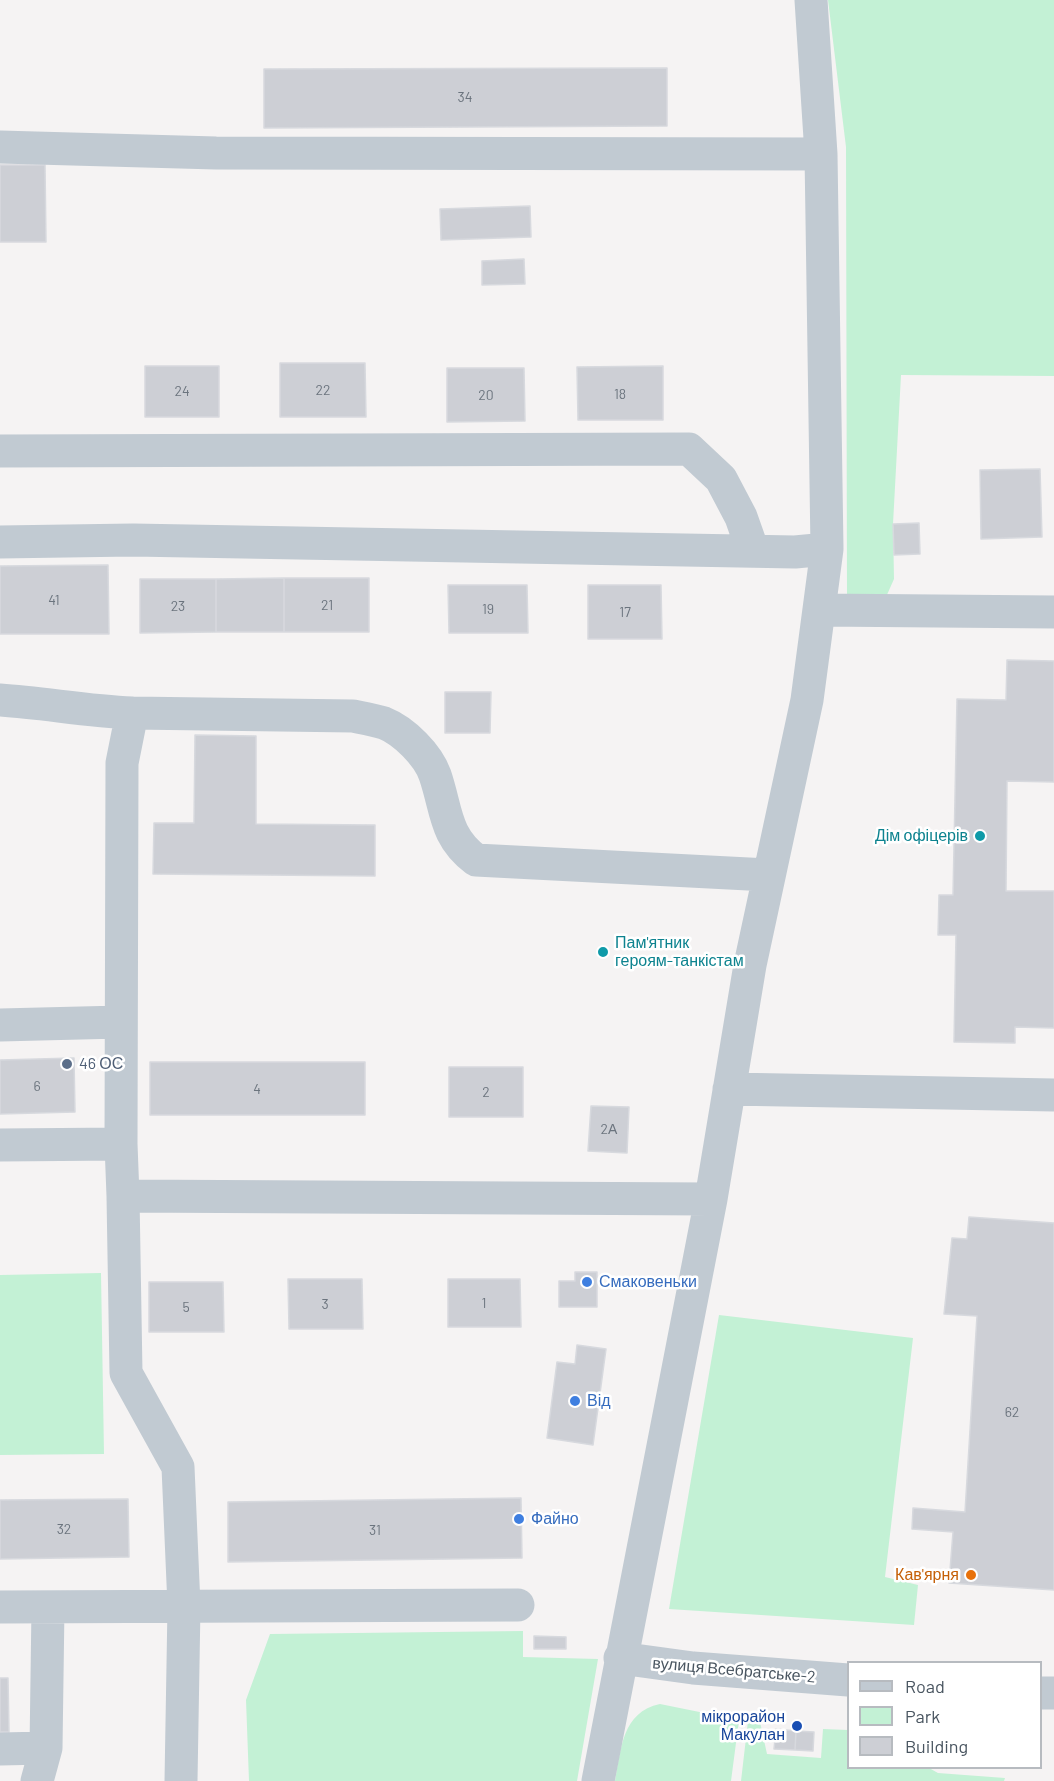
<!DOCTYPE html>
<html>
<head>
<meta charset="utf-8">
<style>
  body { margin:0 }
  #map { position:relative; width:1054px; height:1781px; overflow:hidden; background:#f5f3f3; font-family:Barlow,sans-serif }
  canvas { display:block }
  .legend { position:absolute; left:847px; top:1661px; width:195px; height:108px; box-sizing:border-box; background:#fff; border:2px solid #b7bbc0; margin:0; padding:8px 10px; list-style:none; font-size:18px; color:#4a5661 }
  .legend li { display:flex; align-items:center; gap:12px; height:30px }
  .legend b { width:30px; border:2px solid #b7bbc0 }
</style>
</head>
<body>
<div id="map">
<canvas width="1054" height="1781"></canvas>
<ul class="legend">
<li><b style="height:8px;background:#c1cad2"></b>Road</li>
<li><b style="height:16px;background:#c3f1d5"></b>Park</li>
<li><b style="height:16px;background:#cdcfd5"></b>Building</li>
</ul>
</div>
<script>
const ctx = document.querySelector('canvas').getContext('2d');
ctx.lineJoin = 'round';
function fillPath(path, color) {
  ctx.fillStyle = color;
  ctx.fill(path, 'evenodd');
}
function trace(path, color, width, dash) {
  ctx.strokeStyle = color;
  ctx.lineWidth = width;
  ctx.lineCap = dash ? 'butt' : 'round';
  ctx.setLineDash(dash || []);
  ctx.stroke(path);
}
function label(font, color, halo, rows, align = 'center') {
  ctx.font = font + ' Barlow,sans-serif';
  ctx.lineWidth = 5;
  ctx.setLineDash([]);
  ctx.textBaseline = 'middle';
  ctx.strokeStyle = halo;
  ctx.fillStyle = color;
  for (const [text, x, y, turn = 0] of rows) {
    ctx.save();
    ctx.translate(x, y);
    ctx.rotate((+turn || 0) * Math.PI / 180);
    ctx.textAlign = isNaN(turn) ? turn : align;
    if (halo) ctx.strokeText(text, 0, 0);
    ctx.fillText(text, 0, 0);
    ctx.restore();
  }
}
const green = new Path2D(`
  M 828,0 L 1054,0 L 1054,376 L 901,375 L 893,524 L 894,579 L 886,597 L 847,596 L 846,147 Z
  M 101,1273 L 104,1454 L 0,1455 L 0,1275 Z
  M 719,1315 L 913,1338 L 885,1577 L 918,1585 L 914,1625 L 669,1609 Z
  M 523,1631 L 523,1657 L 598,1659 L 577,1781 L 249,1781 L 246,1700 L 270,1634 Z
  M 660,1704 L 739,1720 L 731,1781 L 615,1781 C 621,1749 622,1712 660,1704 Z
  M 748,1721 L 760,1722 L 767,1754 L 821,1758 L 823,1729 L 848,1730 L 848,1768 L 929,1768 L 938,1773 L 1005,1778 L 1004,1781 L 741,1781 Z`);
const building = new Path2D(`
  M 667,68 L 667,126 L 264,128 L 264,69 Z
  M 0,165 L 45,165 L 46,242 L 0,242 Z
  M 530,206 L 531,237 L 441,240 L 440,209 Z
  M 524,259 L 525,284 L 482,285 L 482,261 Z
  M 280,363 L 365,363 L 366,417 L 280,417 Z
  M 145,366 L 219,366 L 219,417 L 145,417 Z
  M 663,366 L 663,420 L 578,420 L 577,367 Z
  M 447,368 L 524,368 L 525,421 L 447,422 Z
  M 1040,469 L 1042,537 L 981,539 L 980,470 Z
  M 919,523 L 920,554 L 894,555 L 893,524 Z
  M 108,565 L 109,634 L 0,634 L 0,566 Z
  M 284,578 L 369,578 L 369,632 L 284,632 Z
  M 284,578 L 284,632 L 216,632 L 216,579 Z
  M 140,579 L 216,579 L 216,632 L 140,633 Z
  M 448,585 L 527,585 L 528,633 L 449,633 Z
  M 588,585 L 661,585 L 662,639 L 588,639 Z
  M 1007,660 L 1054,661 L 1054,782 L 1007,781 L 1006,891 L 1054,891 L 1054,1028 L 1015,1027 L 1015,1043 L 954,1042 L 956,935 L 938,935 L 939,895 L 953,895 L 957,699 L 1006,700 Z
  M 445,692 L 491,692 L 490,733 L 445,733 Z
  M 195,735 L 256,736 L 256,824 L 375,825 L 375,876 L 153,874 L 154,823 L 194,823 Z
  M 74,1058 L 75,1112 L 0,1114 L 0,1060 Z
  M 150,1062 L 365,1062 L 365,1115 L 150,1115 Z
  M 449,1067 L 523,1067 L 523,1117 L 449,1117 Z
  M 591,1106 L 629,1107 L 627,1153 L 588,1151 Z
  M 969,1217 L 1054,1223 L 1054,1590 L 949,1583 L 953,1532 L 912,1529 L 913,1508 L 965,1512 L 977,1316 L 944,1314 L 952,1238 L 967,1239 Z
  M 575,1272 L 597,1272 L 597,1307 L 559,1307 L 559,1281 L 575,1281 Z
  M 288,1279 L 362,1279 L 363,1329 L 289,1329 Z
  M 448,1279 L 520,1279 L 521,1327 L 448,1327 Z
  M 149,1282 L 223,1282 L 224,1332 L 149,1332 Z
  M 577,1345 L 606,1349 L 593,1445 L 547,1438 L 557,1362 L 575,1364 Z
  M 521,1498 L 522,1558 L 228,1562 L 228,1502 Z
  M 128,1499 L 129,1557 L 0,1559 L 0,1500 Z
  M 534,1636 L 566,1637 L 566,1649 L 534,1649 Z
  M 0,1678 L 8,1678 L 9,1732 L 0,1732 Z
  M 776,1729 L 796,1731 L 795,1750 L 774,1749 Z
  M 796,1731 L 814,1732 L 813,1751 L 795,1750 Z`);
const minor = new Path2D(`
  M 0,147 L 216,153 L 821,154
  M 0,451 L 689,449 L 721,479 L 741,517 L 753,551
  M 0,542 L 133,540 L 795,552 L 827,549
  M 820,610 L 1054,612
  M 0,700 C 44,703 87,711 132,713 L 122,763 L 121,1144
  M 132,713 L 353,716 C 363,718 375,720 384,723 C 404,731 428,755 435,775 C 447,810 444,836 476,860 L 768,875
  M 0,1025 L 121,1022
  M 729,1089 L 1054,1095
  M 0,1145 L 121,1144 L 123,1196 L 711,1199
  M 123,1196 L 126,1373 L 178,1467 L 184,1606 L 181,1781
  M 0,1607 L 518,1605
  M 620,1658 L 693,1668 L 848,1680
  M 1040,1693 L 1054,1693
  M 0,1749 L 46,1748
  M 37,1781 L 46,1748 L 48,1607
  M 598,1781 L 711,1199 L 750,965 L 807,700 L 827,549 L 821,154 L 811,0`);
const markers = [
  [980,836,6,"#0f9aa8"],
  [603,952,6,"#0f9aa8"],
  [67,1064,6,"#5c6f8a"],
  [587,1282,6,"#3f7fe0"],
  [575,1401,6,"#3f7fe0"],
  [519,1519,6,"#3f7fe0"],
  [971,1575,6,"#e8710a"],
  [797,1726,6,"#1a4fb4"]
];
const numberNames = [
  ["34",465,97],
  ["22",323,390],
  ["24",182,391],
  ["18",620,394],
  ["20",486,395],
  ["41",54,600],
  ["21",327,605],
  ["23",178,606],
  ["19",488,609],
  ["17",625,612],
  ["6",37,1086],
  ["4",257,1089],
  ["2",486,1092],
  ["2А",609,1129],
  ["1",484,1303],
  ["3",325,1304],
  ["5",186,1307],
  ["62",1012,1412],
  ["32",64,1529],
  ["31",375,1530]
];
const cultureNames = [
  ["Дім офіцерів",968,836],
  ["Пам'ятник",615,943,"left"],
  ["героям-танкістам",615,961,"left"]
];
const serviceNames = [
  ["46 ОС",79,1064]
];
const shopNames = [
  ["Смаковеньки",599,1282],
  ["Від",587,1401],
  ["Файно",531,1519]
];
const foodNames = [
  ["Кав'ярня",959,1575]
];
const streetNames = [
  ["вулиця Всебратське-2",734,1670,5]
];
const transitNames = [
  ["мікрорайон",785,1717],
  ["Макулан",785,1735]
];
fillPath(green, '#c3f1d5');
fillPath(building, '#cdcfd5');
trace(building, '#d7d9de', 1.5);
trace(minor, '#c1cad2', 33);
for (const [x, y, r, color] of markers) {
  const dot = new Path2D();
  dot.arc(x, y, r, 0, 2 * Math.PI);
  ctx.fillStyle = color;
  ctx.fill(dot);
  trace(dot, '#fff', 2);
}
label('14px', '#6b747e', null, numberNames);
label('16px', '#0d838f', '#fff', cultureNames, 'right');
label('16px', '#4e5e75', '#fff', serviceNames, 'left');
label('16px', '#366cbe', '#fff', shopNames, 'left');
label('16px', '#c56008', '#fff', foodNames, 'right');
label('16px', '#4a5661', '#fff', streetNames);
label('16px', '#164399', '#fff', transitNames, 'right');
</script>
</body>
</html>
